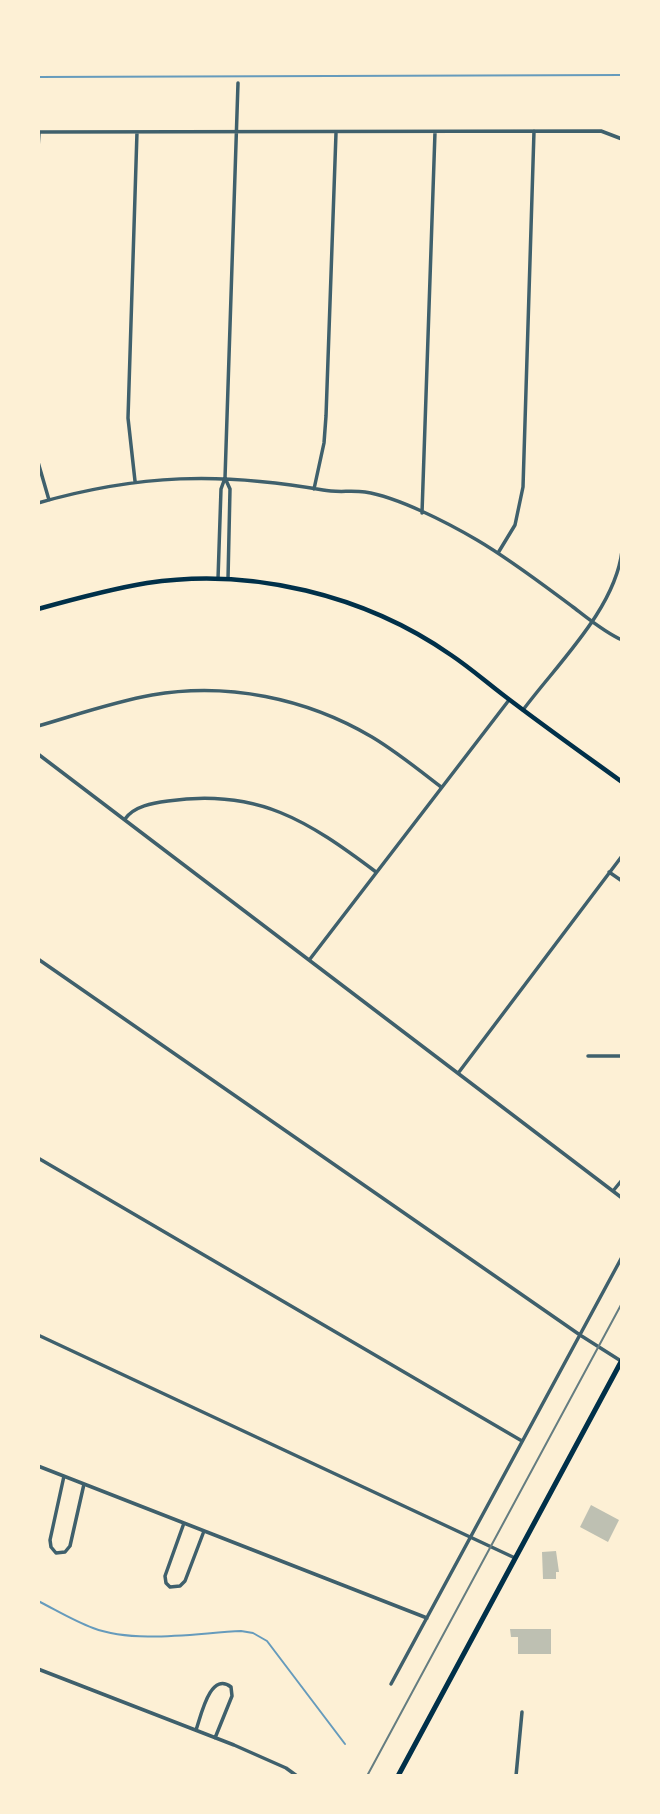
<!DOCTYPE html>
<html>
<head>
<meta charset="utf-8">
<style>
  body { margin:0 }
  #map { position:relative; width:660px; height:1814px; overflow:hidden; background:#fdf0d5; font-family:"Nunito Sans",sans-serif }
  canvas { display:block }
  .frame { position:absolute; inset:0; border:40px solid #fdf0d5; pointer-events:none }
</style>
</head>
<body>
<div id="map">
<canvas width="660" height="1814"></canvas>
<div class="frame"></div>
</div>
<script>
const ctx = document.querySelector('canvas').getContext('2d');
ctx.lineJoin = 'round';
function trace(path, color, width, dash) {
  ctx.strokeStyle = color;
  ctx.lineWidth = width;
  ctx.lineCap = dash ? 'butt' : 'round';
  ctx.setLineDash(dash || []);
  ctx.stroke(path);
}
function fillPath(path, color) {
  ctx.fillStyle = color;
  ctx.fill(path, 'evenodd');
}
const stream = new Path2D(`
  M 38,77 L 622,75
  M 38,1601 C 56,1610 74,1621 93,1628 C 135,1644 196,1633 241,1631 L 253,1633 L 267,1641 L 345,1744`);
const building = new Path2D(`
  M 591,1505 L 619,1520 L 608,1542 L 580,1527 Z
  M 556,1551 L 559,1572 L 556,1572 L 556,1579 L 543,1579 L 542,1552 Z
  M 510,1629 L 551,1629 L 551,1654 L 518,1654 L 518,1637 L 511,1637 Z`);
const minor = new Path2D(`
  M 38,132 L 601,131 L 622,139
  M 38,148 L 39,133
  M 38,462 L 49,500
  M 225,478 L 230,489 L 228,579
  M 135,481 L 128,418 L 137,132
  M 314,489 L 324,443 L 326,416 L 336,133
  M 38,503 C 139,474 221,472 323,490 C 337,493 351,490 365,492 C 398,497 448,523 477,540 C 511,560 542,584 573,607 C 589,619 604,632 622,640
  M 422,513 L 435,132
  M 498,553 L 515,525 L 523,487 L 534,131
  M 218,579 L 221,489 L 225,478 L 238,83
  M 523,710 C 558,663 615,609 622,551
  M 38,726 C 76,715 113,702 152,695 C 227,682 306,698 372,737 C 397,752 419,770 441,787
  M 38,754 L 622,1198
  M 125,819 C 134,806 153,803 168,801 C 258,788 308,821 376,872
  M 609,872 L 622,881
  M 38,959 L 580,1335 L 621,1361
  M 310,959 L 509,700
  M 588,1056 L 622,1056
  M 459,1072 L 622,856
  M 38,1158 L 522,1441
  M 613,1191 L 622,1180
  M 38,1466 L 427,1618
  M 64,1476 L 50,1540 L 51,1547 L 56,1553 L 65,1552 L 70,1546 L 84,1484
  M 184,1523 L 165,1576 L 166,1583 L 170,1587 L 180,1586 L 185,1581 L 204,1531
  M 38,1669 L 234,1745 L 286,1768 L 297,1776
  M 391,1684 L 622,1257
  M 196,1730 C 201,1716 210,1671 231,1687 L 232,1696 L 215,1738
  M 516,1776 L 522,1712`);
const tertiary = new Path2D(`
  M 38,1335 L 515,1558`);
const secondary = new Path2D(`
  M 38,609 C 74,599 110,589 147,583 C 251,567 365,595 451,655 C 469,667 485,681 502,694 C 541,724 582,753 622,782`);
const primary = new Path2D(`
  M 398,1776 L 622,1360`);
const rail = new Path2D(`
  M 367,1776 L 622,1303`);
trace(stream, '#669bbc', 2);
fillPath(building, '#bec0b2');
trace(minor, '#3f606c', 3.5);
trace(tertiary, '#3f606c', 3.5);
trace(secondary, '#003049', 4.5);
trace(primary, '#003049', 5);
trace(rail, '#657d81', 2);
</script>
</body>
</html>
